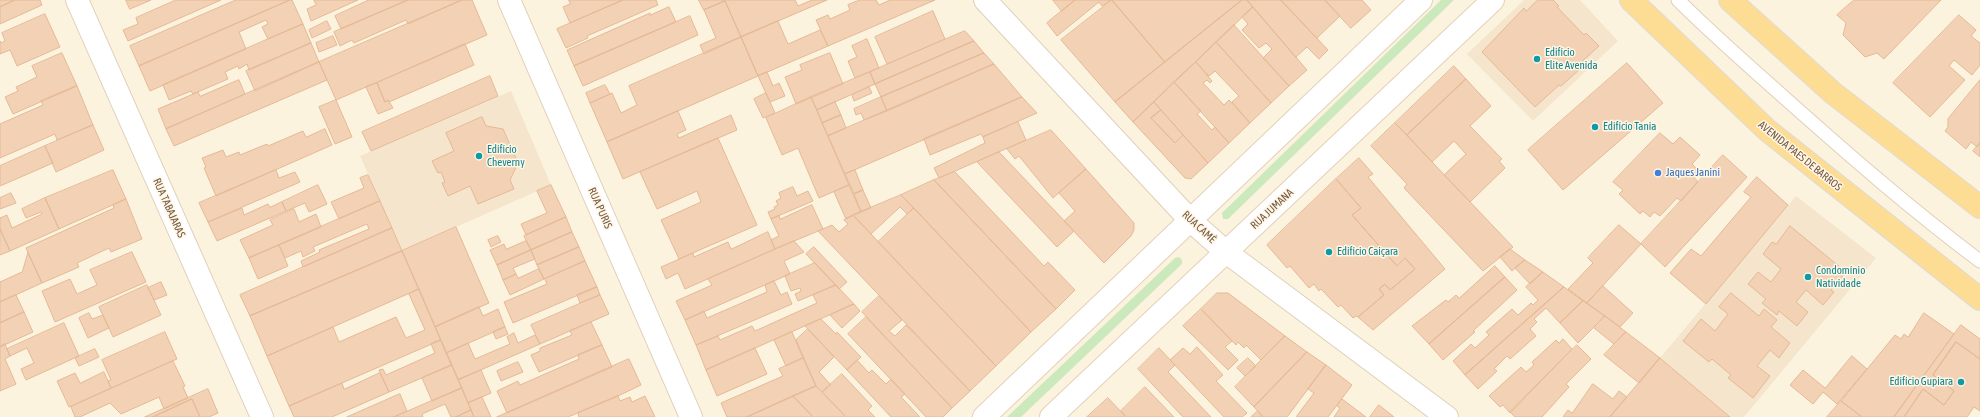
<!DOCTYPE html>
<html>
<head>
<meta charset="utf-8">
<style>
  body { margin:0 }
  canvas { display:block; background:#fcf3de }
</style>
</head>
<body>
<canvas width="1980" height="417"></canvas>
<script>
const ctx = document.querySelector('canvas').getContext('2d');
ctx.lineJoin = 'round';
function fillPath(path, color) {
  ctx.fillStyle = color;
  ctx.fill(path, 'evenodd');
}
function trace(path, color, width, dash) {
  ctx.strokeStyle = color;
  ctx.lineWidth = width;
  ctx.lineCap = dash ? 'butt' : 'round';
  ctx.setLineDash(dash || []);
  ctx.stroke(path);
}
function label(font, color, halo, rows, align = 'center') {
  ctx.font = font + ' "Asap Condensed",sans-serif';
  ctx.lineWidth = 3;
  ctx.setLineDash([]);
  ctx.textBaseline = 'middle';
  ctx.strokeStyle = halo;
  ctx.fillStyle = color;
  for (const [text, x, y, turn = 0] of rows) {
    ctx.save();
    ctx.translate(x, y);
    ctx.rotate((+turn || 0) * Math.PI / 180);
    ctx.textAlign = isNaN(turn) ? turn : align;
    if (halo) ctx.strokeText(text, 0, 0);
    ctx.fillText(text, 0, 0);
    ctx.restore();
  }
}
const residential = new Path2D(`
  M 1524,0 L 1580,0 L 1618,41 L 1533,121 L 1467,54 Z
  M 511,91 L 551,185 L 402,251 L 360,156 Z
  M 1796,196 L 1876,258 L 1744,417 L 1730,417 L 1660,358 Z`);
const green = new Path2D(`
  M 1441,0 L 1454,0 L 1228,219 L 1223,219 L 1222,213 Z
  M 1179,257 L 1182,260 L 1182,264 L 1021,417 L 1007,417 L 1175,258 Z`);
const building = new Path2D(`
  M 0,0 L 15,0 L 0,7 Z
  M 15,0 L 40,0 L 42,5 L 0,24 L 0,7 Z
  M 126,0 L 151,0 L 130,9 Z
  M 176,0 L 221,0 L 128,41 L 123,30 L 138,24 L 136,18 Z
  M 236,0 L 290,0 L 139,66 L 130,46 Z
  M 290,0 L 292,0 L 303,24 L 268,39 L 262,27 L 268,24 L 266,20 L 239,32 L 246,49 L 150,91 L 139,66 Z
  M 314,0 L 358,0 L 311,21 L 307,9 L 316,5 Z
  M 369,0 L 408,0 L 341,29 L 335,16 Z
  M 408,0 L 462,0 L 408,24 L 406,20 L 354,43 L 352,40 L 340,46 L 334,32 Z
  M 462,0 L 472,0 L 487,35 L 336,100 L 319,62 Z
  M 569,0 L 623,0 L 570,23 L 563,7 L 570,4 Z
  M 623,0 L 656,0 L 658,5 L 587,36 L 588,38 L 566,48 L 557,29 Z
  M 699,0 L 725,0 L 725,1 L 704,10 Z
  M 727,0 L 795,0 L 798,6 L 812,0 L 827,0 L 741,37 L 725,1 Z
  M 860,0 L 876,0 L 879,5 L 890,0 L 935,0 L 828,46 L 816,20 L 828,15 L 830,19 L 850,10 L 848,5 Z
  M 1053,0 L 1075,0 L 1062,11 Z
  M 1075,0 L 1111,0 L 1102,6 L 1099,2 L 1057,36 L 1047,23 Z
  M 1112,0 L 1242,0 L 1165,62 Z
  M 1112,0 L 1165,62 L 1115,102 L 1061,40 Z
  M 1242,0 L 1247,0 L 1253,7 L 1133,122 L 1115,102 Z
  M 1247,0 L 1281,0 L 1328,50 L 1319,59 L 1307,47 L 1296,57 Z
  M 1281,0 L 1325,0 L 1340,16 L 1317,38 Z
  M 1325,0 L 1362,0 L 1371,10 L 1351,28 Z
  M 1538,0 L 1553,0 L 1559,6 L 1557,7 L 1584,35 L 1586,33 L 1599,46 L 1577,66 L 1580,69 L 1561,86 L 1559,85 L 1535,107 L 1482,52 L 1524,8 L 1526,11 Z
  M 1854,0 L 1941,0 L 1884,59 L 1877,53 L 1865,57 L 1843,35 L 1846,23 L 1837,15 Z
  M 725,1 L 741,37 L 704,54 L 700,45 L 716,38 L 704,10 Z
  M 669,7 L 676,22 L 574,66 L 567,50 L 650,13 L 650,15 Z
  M 1253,7 L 1307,70 L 1289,86 L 1263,58 L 1272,49 L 1266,43 L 1259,48 L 1242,30 L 1248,24 L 1242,17 Z
  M 933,11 L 945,39 L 887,64 L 875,37 Z
  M 45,14 L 60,47 L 17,66 L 10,50 L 0,54 L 0,41 L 1,43 L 5,41 L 2,33 Z
  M 1959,15 L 1976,30 L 1971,36 L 1980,43 L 1980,65 L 1972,75 L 1954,60 L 1949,66 L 1965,80 L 1930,117 L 1893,83 Z
  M 690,16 L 698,35 L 583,86 L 574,66 Z
  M 327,21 L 331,29 L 312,38 L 309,30 Z
  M 778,21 L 788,44 L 820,30 L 828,46 L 758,76 L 741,37 Z
  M 303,24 L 311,43 L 249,70 L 247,64 L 239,69 L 238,66 L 225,72 L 228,79 L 193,94 L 191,91 L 169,100 L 163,85 Z
  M 1234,25 L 1289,86 L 1271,103 L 1216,42 Z
  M 965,31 L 974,41 L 875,84 L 870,72 Z
  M 333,36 L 337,45 L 319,52 L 316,43 Z
  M 741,37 L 758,76 L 607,142 L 590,103 L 612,93 L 621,113 L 637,105 L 629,86 Z
  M 867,39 L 879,68 L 855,78 L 848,61 L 857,57 L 852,46 Z
  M 974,41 L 984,53 L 881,97 L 875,84 Z
  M 1216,42 L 1271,103 L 1250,123 L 1232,102 L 1239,96 L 1215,71 L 1209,76 L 1196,62 Z
  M 311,43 L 319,62 L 255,91 L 246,71 Z
  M 465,44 L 474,65 L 389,102 L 388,100 L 385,102 L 377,83 Z
  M 62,53 L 77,86 L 13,114 L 5,97 L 18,91 L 16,87 L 37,77 L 32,66 Z
  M 830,53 L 843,84 L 796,104 L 785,77 L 802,70 L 800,65 Z
  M 984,53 L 994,64 L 887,111 L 881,97 Z
  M 319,62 L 327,80 L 174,146 L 166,129 Z
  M 1196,62 L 1212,81 L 1210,83 L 1207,80 L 1203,83 L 1224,105 L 1229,100 L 1250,123 L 1229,143 L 1174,82 Z
  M 1627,63 L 1663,103 L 1563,190 L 1528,150 Z
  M 994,64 L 1022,97 L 845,174 L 828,136 Z
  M 1454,66 L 1466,79 L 1407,135 L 1395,123 Z
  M 767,72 L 773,86 L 779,83 L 785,96 L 770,102 L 758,76 Z
  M 870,72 L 875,84 L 817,110 L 811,97 Z
  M 490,76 L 498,96 L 371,151 L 362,132 Z
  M 1466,79 L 1491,106 L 1470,126 L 1502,159 L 1499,161 L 1505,168 L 1470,202 L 1444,175 L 1466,154 L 1454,141 L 1432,162 L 1407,135 Z
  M 239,80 L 245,94 L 166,129 L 158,109 L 198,92 L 200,96 Z
  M 1980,80 L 1980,143 L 1977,147 L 1971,142 L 1966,149 L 1945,131 L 1948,127 L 1948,119 Z
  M 1174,82 L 1201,111 L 1197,114 L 1212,130 L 1215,127 L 1229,143 L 1208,163 L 1154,102 Z
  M 377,83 L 385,102 L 388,100 L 393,108 L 378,114 L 366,87 Z
  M 605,85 L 610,94 L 590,103 L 586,93 Z
  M 77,86 L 93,125 L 57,140 L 55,134 L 0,158 L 0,124 L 43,105 L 41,101 Z
  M 869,87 L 872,93 L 854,101 L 852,95 Z
  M 766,93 L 775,113 L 763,118 L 754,99 Z
  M 811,97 L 849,185 L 819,198 L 798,148 L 782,155 L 766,118 Z
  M 881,97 L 887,111 L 864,120 L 861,113 L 856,115 L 854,109 Z
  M 1022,97 L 1037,113 L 983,137 L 981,134 L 930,155 L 924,139 Z
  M 336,100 L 352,137 L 335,144 L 319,107 Z
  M 835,102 L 841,115 L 822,123 L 817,110 Z
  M 1154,102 L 1161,110 L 1151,118 L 1175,143 L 1183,135 L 1208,163 L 1191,179 L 1185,178 L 1133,122 Z
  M 1161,110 L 1183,135 L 1175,143 L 1151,118 Z
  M 678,111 L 686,130 L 677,134 L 679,138 L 731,115 L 737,130 L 623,179 L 607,142 Z
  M 841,115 L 846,128 L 828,136 L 822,123 Z
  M 482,117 L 486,126 L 503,129 L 518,163 L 510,180 L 514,189 L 478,204 L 470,186 L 448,196 L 442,183 L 445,182 L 441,172 L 438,173 L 432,161 L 454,151 L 446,133 Z
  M 1018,122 L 1026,140 L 939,178 L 934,168 L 985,143 L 983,137 Z
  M 1395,123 L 1513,247 L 1483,271 L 1404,188 L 1407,184 L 1371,146 Z
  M 93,125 L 104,150 L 56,172 L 45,146 Z
  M 325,129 L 332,145 L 216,196 L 204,168 L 206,167 L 202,158 L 223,150 L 226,157 L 239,152 L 240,155 L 267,144 L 268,146 L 303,131 L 306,137 Z
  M 1051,130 L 1086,169 L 1053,198 L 1019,156 L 1015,159 L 1007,149 Z
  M 1660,133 L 1673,144 L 1680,137 L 1700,155 L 1692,164 L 1698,170 L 1693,176 L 1698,182 L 1681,201 L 1677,198 L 1660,216 L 1654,212 L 1650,217 L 1643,211 L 1640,214 L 1619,194 L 1623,190 L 1613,182 Z
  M 718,138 L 757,225 L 679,259 L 661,220 L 701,202 L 697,191 L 657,209 L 640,172 Z
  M 1980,143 L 1980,157 L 1973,151 Z
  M 45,146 L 53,163 L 0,186 L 0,166 Z
  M 999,152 L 1074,231 L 1057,247 L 977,162 Z
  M 1723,155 L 1747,177 L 1665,267 L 1641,244 Z
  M 1359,158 L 1373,174 L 1368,177 L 1445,269 L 1373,330 L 1358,317 L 1384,295 L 1379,289 L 1385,284 L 1390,290 L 1415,269 L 1405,258 L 1397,266 L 1352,215 L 1361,208 L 1336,179 Z
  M 1086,169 L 1134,223 L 1134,230 L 1131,236 L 1104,263 L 1064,221 L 1075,211 L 1059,193 Z
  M 113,170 L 126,199 L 59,229 L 45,198 Z
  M 276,170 L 279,178 L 295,172 L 300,182 L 208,222 L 199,203 Z
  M 855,170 L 863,190 L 854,194 L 845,174 Z
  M 955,172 L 1044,266 L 1048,262 L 1075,290 L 1056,309 L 934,180 Z
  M 368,175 L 380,201 L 339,219 L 331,202 L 364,188 L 360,178 Z
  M 1757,177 L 1788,205 L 1706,304 L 1670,273 L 1691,249 L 1701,256 L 1751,197 L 1744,192 Z
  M 1336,179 L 1361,208 L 1352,215 L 1397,266 L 1405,258 L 1415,269 L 1390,290 L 1385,284 L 1379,289 L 1384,295 L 1358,317 L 1356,316 L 1353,318 L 1341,305 L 1338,307 L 1321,289 L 1319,291 L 1314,284 L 1309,288 L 1290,266 L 1287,268 L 1267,245 Z
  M 934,180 L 1056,309 L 1031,332 L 901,195 Z
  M 318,185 L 327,204 L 309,212 L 305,203 L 286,211 L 282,202 Z
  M 551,185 L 566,217 L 526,235 L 521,224 L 547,213 L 537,191 Z
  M 849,185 L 861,212 L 846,219 L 834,192 Z
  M 793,187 L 797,196 L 808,191 L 813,201 L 771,219 L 768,212 L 775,209 L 774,207 L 778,205 L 776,201 L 781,198 L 779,193 Z
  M 863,190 L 871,208 L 861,212 L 854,194 Z
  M 11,193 L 16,203 L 0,209 L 0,198 Z
  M 901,195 L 914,208 L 907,214 L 900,207 L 871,234 L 853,215 Z
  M 45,198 L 59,229 L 10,251 L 0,229 L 0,218 L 7,215 L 12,228 L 42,214 L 41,212 L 26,218 L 22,209 Z
  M 126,199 L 142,239 L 111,252 L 109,248 L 77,263 L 79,267 L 42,283 L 26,248 L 114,208 L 113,205 Z
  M 380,201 L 392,228 L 303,267 L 301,261 L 320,252 L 319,250 L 369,229 L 367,224 L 313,247 L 315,251 L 303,257 L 301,251 L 285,258 L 279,245 Z
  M 282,202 L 286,211 L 217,241 L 208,222 L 242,208 L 244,215 L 268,204 L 270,207 Z
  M 812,205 L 823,229 L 775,249 L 771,240 L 779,236 L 771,219 L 779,215 L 780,219 Z
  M 914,208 L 1031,332 L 996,366 L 878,242 Z
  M 294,209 L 299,222 L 316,214 L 321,227 L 249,258 L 240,240 L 273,225 L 270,220 Z
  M 853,215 L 996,366 L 970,391 L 818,231 L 832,225 L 839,232 L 848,224 L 844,220 Z
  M 566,217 L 572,232 L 531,250 L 524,236 Z
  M 1619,225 L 1641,244 L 1587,303 L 1568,289 L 1593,263 L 1588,258 Z
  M 1790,226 L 1846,272 L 1831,290 L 1834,292 L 1823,305 L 1806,290 L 1796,302 L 1808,312 L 1797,326 L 1779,311 L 1777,315 L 1762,303 L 1766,299 L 1748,284 L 1758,272 L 1771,282 L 1781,269 L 1763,254 L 1772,242 L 1776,244 Z
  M 456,227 L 489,303 L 435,327 L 402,251 Z
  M 392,228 L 402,251 L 250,316 L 240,295 Z
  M 0,229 L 10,251 L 0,255 Z
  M 572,232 L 579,247 L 537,265 L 531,250 Z
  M 768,232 L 775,249 L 685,289 L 678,273 L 666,279 L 661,267 L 693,253 L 694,257 L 728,242 L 731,249 Z
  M 498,236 L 501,242 L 491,247 L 488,240 Z
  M 526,241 L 531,250 L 497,265 L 490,250 L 504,244 L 506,249 Z
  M 794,241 L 804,252 L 784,261 L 790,274 L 685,320 L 676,301 L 712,285 L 708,279 Z
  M 279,245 L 288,266 L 258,279 L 249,258 Z
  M 579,247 L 585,261 L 544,279 L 537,265 Z
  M 814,247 L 847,282 L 839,289 L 806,254 Z
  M 1510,249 L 1525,260 L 1512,271 L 1500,257 Z
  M 531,250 L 535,259 L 513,268 L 516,274 L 503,280 L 497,265 Z
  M 402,251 L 419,289 L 267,356 L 250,316 Z
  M 132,252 L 146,282 L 55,322 L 42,291 L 70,279 L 77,294 L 97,285 L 90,270 Z
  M 28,253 L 42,283 L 0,302 L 0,282 L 22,272 Z
  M 1525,260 L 1543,272 L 1530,284 L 1515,268 Z
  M 585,261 L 597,287 L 513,323 L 504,302 L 547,284 L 545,279 Z
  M 815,263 L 836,285 L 798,301 L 795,294 L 801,291 L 800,288 L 791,291 L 785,276 Z
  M 1495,266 L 1505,277 L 1429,344 L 1412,326 L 1446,300 L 1448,302 L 1456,295 L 1459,298 Z
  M 539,269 L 544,279 L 510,295 L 503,280 L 516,274 L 518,278 Z
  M 1543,272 L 1564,287 L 1465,375 L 1453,361 L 1471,344 L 1475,348 L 1489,335 L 1486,332 L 1512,309 L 1518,315 L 1531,303 L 1533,305 L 1538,300 L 1526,287 Z
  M 1505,277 L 1517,290 L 1473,331 L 1475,332 L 1443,360 L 1429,344 Z
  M 774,281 L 781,295 L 787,292 L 792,304 L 696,345 L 685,320 L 704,311 L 707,318 L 767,292 L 765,285 Z
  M 161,282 L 167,295 L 154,300 L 148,288 Z
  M 147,285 L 161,315 L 113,337 L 99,307 Z
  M 836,285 L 854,304 L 706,370 L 696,345 L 718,336 L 720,340 L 752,326 L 755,331 L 817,303 L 813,295 Z
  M 1603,286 L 1633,313 L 1620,327 L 1587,303 Z
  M 597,287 L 600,295 L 580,303 L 577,295 Z
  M 1564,287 L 1583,301 L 1560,323 L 1546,308 L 1534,319 L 1537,322 L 1530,329 L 1536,336 L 1510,359 L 1507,356 L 1494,369 L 1497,371 L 1478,389 L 1465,375 Z
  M 419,289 L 441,340 L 289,406 L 267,356 L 333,327 L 339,342 L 396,317 L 406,338 L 425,330 L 409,294 Z
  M 1217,293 L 1228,293 L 1285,336 L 1261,360 L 1246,345 L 1244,348 L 1238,342 L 1236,345 L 1201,309 Z
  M 1731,293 L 1759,316 L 1764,309 L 1777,320 L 1771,327 L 1790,343 L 1779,358 L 1770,350 L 1757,366 L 1770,376 L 1753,398 L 1728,378 L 1731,375 L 1712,359 L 1709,362 L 1683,341 L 1701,319 L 1715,331 L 1728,314 L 1719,307 Z
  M 16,295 L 24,312 L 0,323 L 0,302 Z
  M 600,295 L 609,314 L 540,344 L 531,325 Z
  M 879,296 L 902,320 L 889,331 L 895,336 L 906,325 L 970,391 L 952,408 L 862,312 Z
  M 1583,301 L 1605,316 L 1578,343 L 1560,323 Z
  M 854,304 L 860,311 L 842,328 L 830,315 Z
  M 479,307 L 483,316 L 498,309 L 505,327 L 446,353 L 435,327 Z
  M 1201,309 L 1232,341 L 1225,347 L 1238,360 L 1228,370 L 1183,326 Z
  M 24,312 L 33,332 L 0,347 L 0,323 Z
  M 89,313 L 92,319 L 103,315 L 109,328 L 88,338 L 79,318 Z
  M 1924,313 L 1954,334 L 1894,417 L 1862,417 L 1841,401 L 1895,335 L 1901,339 L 1904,334 L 1908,337 Z
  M 1605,316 L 1626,332 L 1614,344 L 1594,328 Z
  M 866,317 L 952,408 L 943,417 L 926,417 L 848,334 Z
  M 821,319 L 836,334 L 837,332 L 861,357 L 847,370 L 805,326 Z
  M 591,322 L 602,345 L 539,372 L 531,355 L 540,351 L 540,348 L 572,335 L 570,331 Z
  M 64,323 L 79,356 L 26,380 L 21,369 L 34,363 L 27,348 L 10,356 L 7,349 Z
  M 1961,325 L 1980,339 L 1980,359 L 1956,342 L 1933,375 L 1954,391 L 1944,405 L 1923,389 L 1904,417 L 1894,417 Z
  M 505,327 L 508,334 L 496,339 L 493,332 Z
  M 808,329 L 834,357 L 819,372 L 831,385 L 822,392 L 816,386 L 796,340 Z
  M 165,332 L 177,359 L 111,388 L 108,381 L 111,380 L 102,360 Z
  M 792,332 L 803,358 L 786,366 L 774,340 Z
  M 1626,332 L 1660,358 L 1639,383 L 1604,355 Z
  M 514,333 L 518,343 L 535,335 L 540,344 L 458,380 L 446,353 L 468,343 L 475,359 L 510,344 L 507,337 Z
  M 1285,336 L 1307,352 L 1254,407 L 1235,387 Z
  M 1563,339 L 1572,349 L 1510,413 L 1503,405 L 1500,407 L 1489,396 L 1521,367 L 1526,372 L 1534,365 L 1532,362 L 1556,340 L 1559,343 Z
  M 441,340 L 452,365 L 389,392 L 379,370 L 383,369 L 386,375 L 435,353 L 431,344 Z
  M 1956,342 L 1980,359 L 1980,411 L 1974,407 L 1967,417 L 1904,417 L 1923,389 L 1944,405 L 1954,391 L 1933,375 Z
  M 5,344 L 10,356 L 5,359 L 16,384 L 0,391 L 0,347 Z
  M 602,345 L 612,367 L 507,413 L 497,391 L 518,381 L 520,385 L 579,359 L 578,355 Z
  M 1577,345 L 1591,359 L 1566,384 L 1569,387 L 1542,417 L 1515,417 L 1510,412 Z
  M 1197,347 L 1223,375 L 1216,381 L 1247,413 L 1242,417 L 1224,417 L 1170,360 L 1183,348 L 1190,354 Z
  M 755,348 L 767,374 L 717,396 L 706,370 Z
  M 1159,348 L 1175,365 L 1168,372 L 1211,417 L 1183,417 L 1138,369 Z
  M 95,349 L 99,357 L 79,366 L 75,358 Z
  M 1307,352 L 1326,365 L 1287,417 L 1263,417 L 1254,407 Z
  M 1852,356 L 1867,369 L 1837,404 L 1823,392 L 1813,404 L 1790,385 L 1803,370 L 1825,388 Z
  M 803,358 L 816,386 L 747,417 L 727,417 L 721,403 L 783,376 L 779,369 Z
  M 1248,358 L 1256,366 L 1245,376 L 1237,368 Z
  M 1660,358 L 1661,359 L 1730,417 L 1610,417 Z
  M 629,359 L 641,385 L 618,396 L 568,417 L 497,417 Z
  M 857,360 L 869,373 L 872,370 L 886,384 L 891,379 L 905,394 L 901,397 L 920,417 L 891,417 L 847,370 Z
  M 173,361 L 185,386 L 183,387 L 188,398 L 164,409 L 159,397 L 121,414 L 110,403 L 80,417 L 75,417 L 71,407 Z
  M 518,362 L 523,372 L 501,381 L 497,371 Z
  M 452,365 L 462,388 L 432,401 L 422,378 Z
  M 1326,365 L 1352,385 L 1328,417 L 1296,417 L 1314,393 L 1308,389 Z
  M 481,370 L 491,393 L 468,403 L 458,380 Z
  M 104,372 L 111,388 L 69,407 L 57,381 L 75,373 L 80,383 Z
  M 380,373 L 389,392 L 332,417 L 294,417 L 289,406 L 342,383 L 344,389 Z
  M 842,374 L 872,406 L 868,410 L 875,417 L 846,417 L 822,392 Z
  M 1593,384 L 1613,399 L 1619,391 L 1627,397 L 1610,417 L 1563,417 L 1568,410 L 1572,413 Z
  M 816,386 L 822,392 L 846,417 L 813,417 L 793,396 Z
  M 1145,387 L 1174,417 L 1126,417 L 1121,411 Z
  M 462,388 L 471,410 L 456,417 L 451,417 L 445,404 L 422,414 L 423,417 L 394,417 Z
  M 208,389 L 218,413 L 209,417 L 200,417 L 192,399 L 153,417 L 145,417 Z
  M 400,394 L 407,411 L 394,417 L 347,417 Z
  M 618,396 L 620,401 L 630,397 L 632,402 L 645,396 L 655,417 L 579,417 L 578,413 Z
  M 793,396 L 813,417 L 747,417 Z
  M 482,397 L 491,417 L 474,417 L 468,403 Z
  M 1108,398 L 1126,417 L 1087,417 Z
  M 192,399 L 200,417 L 153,417 Z
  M 1342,399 L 1366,417 L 1334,417 L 1340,408 L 1337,406 Z
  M 1841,401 L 1862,417 L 1827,417 Z
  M 1379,405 L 1394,417 L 1370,417 Z
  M 471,410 L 474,417 L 456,417 Z
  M 1258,411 L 1263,417 L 1251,417 Z`);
const service = new Path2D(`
  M 1678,0 C 1713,35 1750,67 1787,100 C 1850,156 1913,211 1980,261`);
const minor = new Path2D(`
  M 77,0 L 262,417
  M 509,0 L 691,417
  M 985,0 L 1190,220 L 1226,252 L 1447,417`);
const secondary = new Path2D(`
  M 984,417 L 1421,0
  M 1051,417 L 1493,0`);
const primary = new Path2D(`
  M 1631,0 L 1767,130 L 1980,299
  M 1730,0 L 1833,93 L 1980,207`);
const markers = [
  [1537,59,4,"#0f9aa8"],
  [1595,127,4,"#0f9aa8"],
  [479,156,4,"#0f9aa8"],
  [1658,173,4,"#3f7fe0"],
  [1329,252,4,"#0f9aa8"],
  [1808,277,4,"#0f9aa8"],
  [1961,382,4,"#0f9aa8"]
];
const cultureNames = [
  ["Edifício",1545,53],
  ["Elite Avenida",1545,66],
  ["Edifício Tania",1603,127],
  ["Edifício",487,150],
  ["Cheverny",487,163],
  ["Edifício Caiçara",1337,252],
  ["Condomínio",1816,271],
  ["Natividade",1816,284],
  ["Edifício Gupiara",1953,382,"right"]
];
const streetNames = [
  ["AVENIDA PAES DE BARROS",1800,156,39],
  ["RUA TABAJARAS",169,208,66],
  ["RUA PURIS",600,208,66],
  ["RUA JUMANA",1272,209,-43],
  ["RUA CAMÉ",1199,227,43]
];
const shopNames = [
  ["Jaques Janini",1666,173]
];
fillPath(residential, '#f4e5cc');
fillPath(green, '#cce9bd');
fillPath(building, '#f2d1b5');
trace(building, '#e5b995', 1);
trace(service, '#e0cfba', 15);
trace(minor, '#e0cfba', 24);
trace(secondary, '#e5d0b8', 24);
trace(primary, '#e0dad6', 24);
trace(service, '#fff', 13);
trace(minor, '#fff', 22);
trace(secondary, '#fff', 22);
trace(primary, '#fddd94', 22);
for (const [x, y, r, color] of markers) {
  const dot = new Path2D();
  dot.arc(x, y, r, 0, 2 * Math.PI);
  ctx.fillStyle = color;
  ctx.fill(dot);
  trace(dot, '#fff6e4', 1.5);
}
label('11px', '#0d838f', '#fff6e4', cultureNames, 'left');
label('11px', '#725946', '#fff6e4', streetNames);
label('11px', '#366cbe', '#fff6e4', shopNames, 'left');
</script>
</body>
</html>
